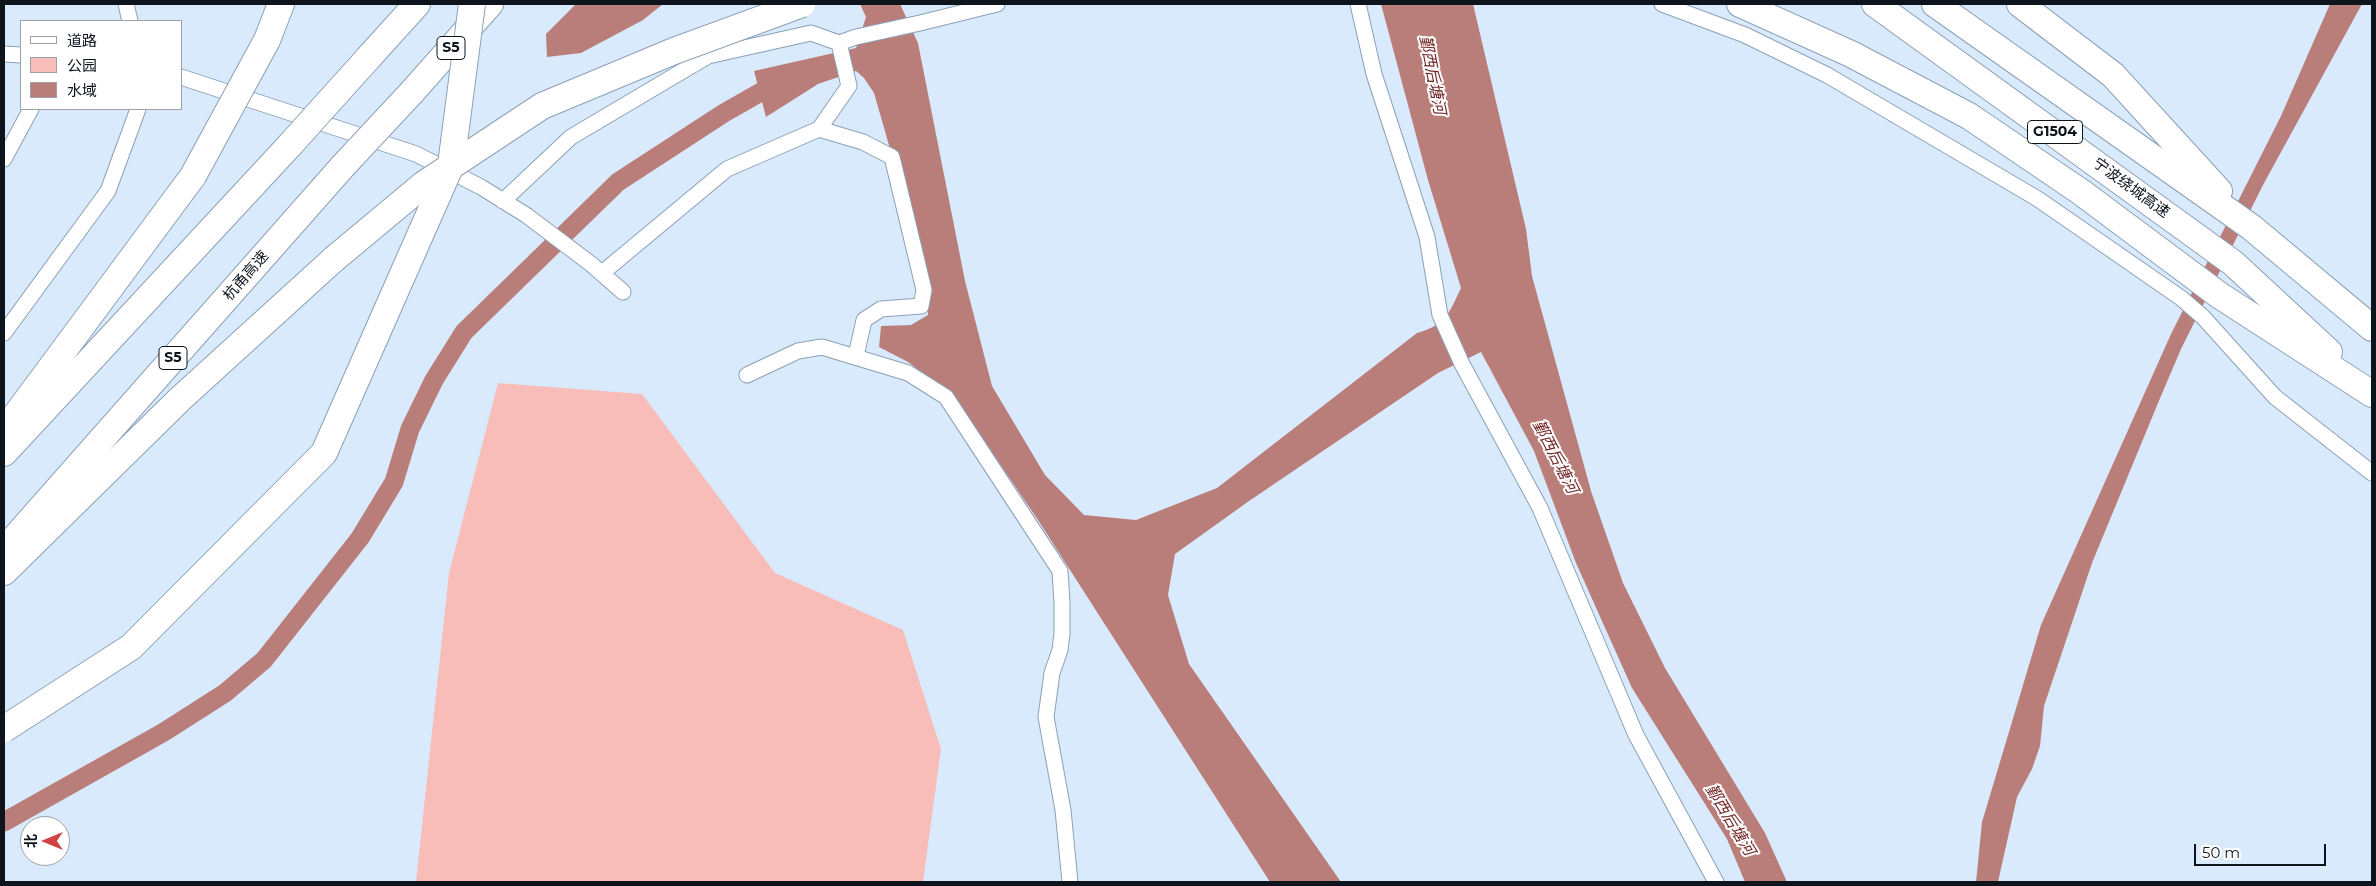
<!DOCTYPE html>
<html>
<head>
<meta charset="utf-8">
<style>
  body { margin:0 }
  #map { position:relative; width:2376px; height:886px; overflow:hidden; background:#d9eafd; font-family:Montserrat,"Noto Sans SC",sans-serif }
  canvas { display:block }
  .frame { position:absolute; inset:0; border:5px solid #0d141c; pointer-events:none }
  .legend { position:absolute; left:20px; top:20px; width:162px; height:90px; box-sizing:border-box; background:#fff; border:1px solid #9ea1a4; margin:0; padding:6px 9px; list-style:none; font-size:15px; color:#0d141c }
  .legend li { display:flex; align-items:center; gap:10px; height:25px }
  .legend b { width:25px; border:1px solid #9ea1a4 }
  .north { position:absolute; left:20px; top:816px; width:50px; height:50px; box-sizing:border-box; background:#fff; border:1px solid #9ea1a4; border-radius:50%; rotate:270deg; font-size:14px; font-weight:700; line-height:20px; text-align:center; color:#0d141c }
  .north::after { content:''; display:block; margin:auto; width:18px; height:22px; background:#d14244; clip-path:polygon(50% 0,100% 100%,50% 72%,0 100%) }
  .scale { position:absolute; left:2194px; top:844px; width:132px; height:22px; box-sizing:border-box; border:2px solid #0d141c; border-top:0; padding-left:6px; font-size:15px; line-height:18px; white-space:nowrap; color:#0d141c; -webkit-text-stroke:4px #fff; paint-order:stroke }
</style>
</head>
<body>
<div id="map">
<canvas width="2376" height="886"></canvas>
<div class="frame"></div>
<ul class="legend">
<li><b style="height:6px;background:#fff"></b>道路</li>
<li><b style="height:14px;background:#f8bdb8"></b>公园</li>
<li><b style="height:14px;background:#ba7e7a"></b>水域</li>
</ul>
<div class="north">北</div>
<div class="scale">50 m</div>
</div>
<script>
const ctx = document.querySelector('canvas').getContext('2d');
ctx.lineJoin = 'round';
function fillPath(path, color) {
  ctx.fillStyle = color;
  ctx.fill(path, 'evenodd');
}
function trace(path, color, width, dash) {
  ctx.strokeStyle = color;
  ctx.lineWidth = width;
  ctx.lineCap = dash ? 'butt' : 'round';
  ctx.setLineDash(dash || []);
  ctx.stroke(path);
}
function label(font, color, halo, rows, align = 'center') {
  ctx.font = font + ' Montserrat,"Noto Sans SC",sans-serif';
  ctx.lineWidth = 4;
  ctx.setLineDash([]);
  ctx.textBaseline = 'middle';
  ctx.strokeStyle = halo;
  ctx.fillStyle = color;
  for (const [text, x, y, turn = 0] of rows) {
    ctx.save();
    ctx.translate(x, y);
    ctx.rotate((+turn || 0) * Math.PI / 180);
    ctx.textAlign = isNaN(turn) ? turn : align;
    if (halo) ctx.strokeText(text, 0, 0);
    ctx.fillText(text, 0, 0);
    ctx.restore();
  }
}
const green = new Path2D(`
  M 498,383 L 642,394 L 775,573 L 903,630 L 941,749 L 923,882 L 416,882 L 449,573 Z`);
const water = new Path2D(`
  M 576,4 L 663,4 L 643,20 L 581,53 L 547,57 L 546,34 Z
  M 860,4 L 900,4 L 918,43 L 965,281 L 992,386 L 1045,475 L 1084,515 L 1136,520 L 1217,488 L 1417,333 C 1446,325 1449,313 1461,288 L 1428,180 L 1381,4 L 1473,4 L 1526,229 L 1532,276 L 1591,491 L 1623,583 L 1665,668 L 1765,833 L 1787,882 L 1745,882 L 1727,839 L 1632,688 L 1576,563 L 1534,451 L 1481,352 L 1438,373 L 1249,501 L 1175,554 L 1168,595 L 1189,664 L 1341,882 L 1270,882 L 1038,520 L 983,439 L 945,390 L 908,362 L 879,347 L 881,326 L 911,325 L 928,315 L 924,267 L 874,93 L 864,78 L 856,71 L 818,84 L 766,117 L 754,71 L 856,48 L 866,17 Z
  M 2330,4 L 2362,4 L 2263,185 L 2181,349 L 2158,403 L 2092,563 L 2044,706 L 2040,746 L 2032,769 L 2017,797 L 1998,882 L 1976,882 L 1982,822 L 2041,625 L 2171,334 L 2281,116 Z`);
const canal = new Path2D(`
  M 4,822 L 164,732 L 225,693 L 264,660 L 360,538 L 394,482 L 410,429 L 434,380 L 464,332 L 618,182 L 724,113 L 782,80`);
const minor = new Path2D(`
  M 126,4 L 130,21
  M 1358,4 L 1374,74 L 1427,237 L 1440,315 L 1462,364 L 1540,508 L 1636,735 L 1716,882
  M 1662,4 L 1745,35 L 1827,75 L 2038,199 L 2181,298 L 2203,317 L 2275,397 L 2372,473
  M 4,54 L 21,55
  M 181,77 L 416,154 L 481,187 L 526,215 L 591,264 L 623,292
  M 819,129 L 849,86 L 839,43
  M 4,159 L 31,109
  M 503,201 L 571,137 L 708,56 L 811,33 L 839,43 L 856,37 L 920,23 L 997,4
  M 602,273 L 727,169 L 819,129 L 863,142 L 892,157 L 924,290 L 921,306 L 881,309 L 864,320 L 856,356
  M 4,333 L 108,191 L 138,109
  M 747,375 L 798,351 L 822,347 L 908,373 L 946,397 L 1060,571 L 1062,603 L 1062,634 L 1060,650 L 1052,673 L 1046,717 L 1063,810 L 1070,882`);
const motorway = new Path2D(`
  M 1740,4 L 1851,54 L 1969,116 L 2081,192 L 2219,295 L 2372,394
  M 1875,4 L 2233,263 L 2329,352
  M 1935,4 L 2251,227 L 2372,328
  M 2020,4 L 2113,75 L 2219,191
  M 267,40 L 281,4
  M 370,56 L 417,4
  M 412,92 L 490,4
  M 4,431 L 193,176
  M 4,453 L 289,146
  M 4,550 L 343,166
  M 4,572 L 180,399 L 334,259`);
const motorwayBridge = new Path2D(`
  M 289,146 L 370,56
  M 343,166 L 412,92
  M 193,176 L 267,40
  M 334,259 L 424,184 L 542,106 L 674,51 L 802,4
  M 4,729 L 131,647 L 324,453 L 451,165 L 472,4`);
const shields = [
  [451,48,28],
  [2055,132,55],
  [173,358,28]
];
const shieldNames = [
  ["S5",451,48],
  ["G1504",2055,132],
  ["S5",173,358]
];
const streetNames = [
  ["宁波绕城高速",2131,188,36],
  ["杭甬高速",246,276,-49]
];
const waterNames = [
  ["鄞西后塘河",1432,75,79],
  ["鄞西后塘河",1555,457,63],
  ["鄞西后塘河",1730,820,59]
];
fillPath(green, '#f8bdb8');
fillPath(water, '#ba7e7a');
trace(canal, '#ba7e7a', 19);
trace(minor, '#8ca0b5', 17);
trace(motorway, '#8ca0b5', 28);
trace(minor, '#fff', 15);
trace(motorway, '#fff', 26);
trace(motorwayBridge, '#8ca0b5', 28, []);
trace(motorwayBridge, '#fff', 26);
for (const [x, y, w] of shields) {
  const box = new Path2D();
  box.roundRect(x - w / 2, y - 11.5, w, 23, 4);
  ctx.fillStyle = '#fff';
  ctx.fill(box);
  trace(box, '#0d141c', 1);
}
label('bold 14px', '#0d141c', null, shieldNames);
label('15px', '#0d141c', '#fff', streetNames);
label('italic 16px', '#722827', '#fff', waterNames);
</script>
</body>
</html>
